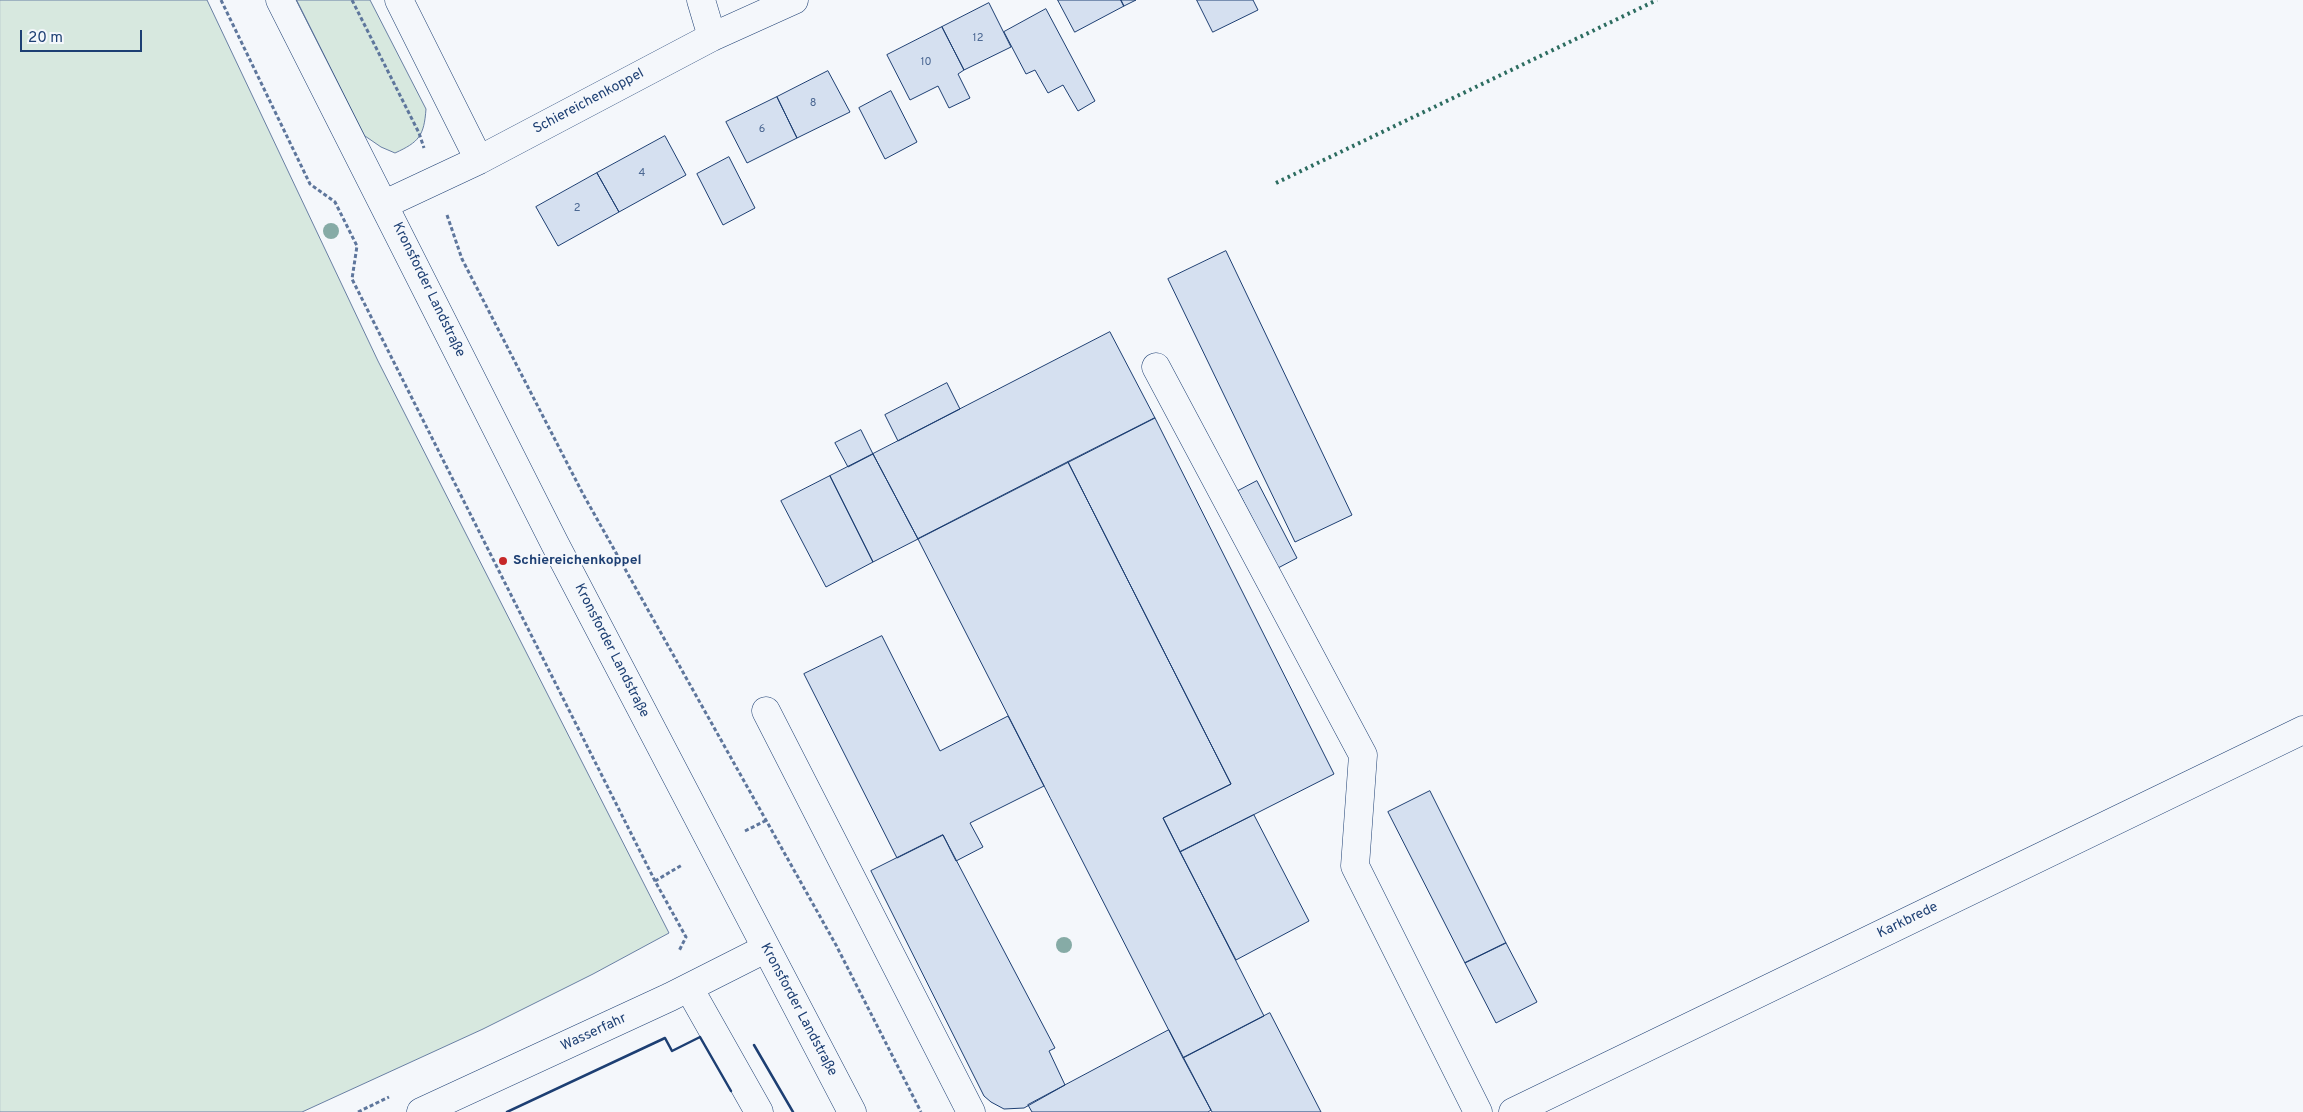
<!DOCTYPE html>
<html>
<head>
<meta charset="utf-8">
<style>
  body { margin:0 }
  #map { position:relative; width:2303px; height:1112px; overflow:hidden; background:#f4f7fb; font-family:Overpass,sans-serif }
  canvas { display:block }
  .scale { position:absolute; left:20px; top:30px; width:122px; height:22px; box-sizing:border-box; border:2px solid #1d3f73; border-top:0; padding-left:6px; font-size:15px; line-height:18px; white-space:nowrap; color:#1d3f73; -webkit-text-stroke:4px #f4f7fb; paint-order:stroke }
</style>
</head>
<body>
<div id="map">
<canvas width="2303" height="1112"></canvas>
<div class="scale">20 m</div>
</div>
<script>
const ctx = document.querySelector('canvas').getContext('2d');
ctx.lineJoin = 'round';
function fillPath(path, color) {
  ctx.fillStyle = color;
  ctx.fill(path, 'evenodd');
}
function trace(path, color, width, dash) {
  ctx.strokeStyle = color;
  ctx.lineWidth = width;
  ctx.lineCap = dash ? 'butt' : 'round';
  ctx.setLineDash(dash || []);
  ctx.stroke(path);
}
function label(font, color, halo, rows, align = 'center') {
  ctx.font = font + ' Overpass,sans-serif';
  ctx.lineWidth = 4;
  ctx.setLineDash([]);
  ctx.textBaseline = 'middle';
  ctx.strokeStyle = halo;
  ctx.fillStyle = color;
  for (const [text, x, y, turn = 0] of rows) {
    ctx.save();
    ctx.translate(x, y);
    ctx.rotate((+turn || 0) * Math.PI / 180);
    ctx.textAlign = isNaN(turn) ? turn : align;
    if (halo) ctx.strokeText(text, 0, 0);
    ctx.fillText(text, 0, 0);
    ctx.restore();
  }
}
const green = new Path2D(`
  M 0,0 L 207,0 L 378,361 L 669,933 L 593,974 L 483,1029 L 302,1112 L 0,1112 Z
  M 297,0 L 370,0 L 426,109 C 424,136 419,142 395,153 L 381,147 L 365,136 Z`);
const building = new Path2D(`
  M 1058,0 L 1121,0 L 1124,6 L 1075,32 Z
  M 1121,0 L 1136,0 L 1124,6 Z
  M 1197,0 L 1253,0 L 1258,10 L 1213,32 Z
  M 989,3 L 1011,47 L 964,70 L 942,27 Z
  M 1046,9 L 1095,101 L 1078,111 L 1063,85 L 1048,93 L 1035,70 L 1026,74 L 1004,32 Z
  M 942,27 L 964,70 L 958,74 L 970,98 L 949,108 L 938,86 L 910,100 L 887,55 Z
  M 828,71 L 850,112 L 797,138 L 777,97 Z
  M 891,91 L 917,142 L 885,159 L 859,108 Z
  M 777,97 L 797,138 L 747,163 L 726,122 Z
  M 665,136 L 686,175 L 619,212 L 597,173 Z
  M 729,157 L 755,208 L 723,225 L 697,174 Z
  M 597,173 L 619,212 L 558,246 L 536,207 Z
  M 1226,251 L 1352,515 L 1295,542 L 1168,279 Z
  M 1110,332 L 1155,418 L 918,539 L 873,454 Z
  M 947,383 L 960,409 L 898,441 L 885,415 Z
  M 1155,418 L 1334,774 L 1180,852 L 1163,818 L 1231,784 L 1068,462 Z
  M 861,430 L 873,454 L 848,467 L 835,443 Z
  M 873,454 L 918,539 L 873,562 L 830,476 Z
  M 1068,462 L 1231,784 L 1163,818 L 1264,1016 L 1183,1058 L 918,539 Z
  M 830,476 L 873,562 L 826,587 L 781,501 Z
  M 1257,481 L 1297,558 L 1278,568 L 1238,491 Z
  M 882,636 L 940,751 L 1008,716 L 1044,786 L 970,823 L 983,847 L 956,861 L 943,835 L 897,858 L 804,674 Z
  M 1430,791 L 1506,943 L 1465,963 L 1388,812 Z
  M 1254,815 L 1309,921 L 1236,960 L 1180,852 Z
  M 943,835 L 1055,1048 L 1049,1051 L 1065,1085 L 1024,1108 L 1004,1109 L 991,1102 L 984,1096 L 871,871 Z
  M 1506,943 L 1537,1002 L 1496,1023 L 1465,963 Z
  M 1270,1013 L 1321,1112 L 1212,1112 L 1183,1058 Z
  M 1169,1030 L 1211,1110 L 1208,1112 L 1032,1112 L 1028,1105 Z`);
const path = new Path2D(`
  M 221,0 L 310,184 L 335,202 L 357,246 L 352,279 L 655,881 L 686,937 L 679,951
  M 352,0 L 419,133 L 424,148
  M 447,215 L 462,259 L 583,494 L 836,945 L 921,1112
  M 745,831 L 765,821
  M 655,881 L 682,865
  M 358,1112 L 389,1097`);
const minor = new Path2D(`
  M 399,0 L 479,160
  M 701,0 L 712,37
  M 385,204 L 479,160 L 712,37 L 794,0
  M 1156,367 L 1363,755 L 1355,866 L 1478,1112
  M 766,711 L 971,1112
  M 689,988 L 759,1112
  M 421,1112 L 670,997 L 765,949
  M 1513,1112 L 2303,730`);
const major = new Path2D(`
  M 280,0 L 555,544 L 852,1112`);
const hedge = new Path2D(`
  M 1276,183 L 1657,0`);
const wall = new Path2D(`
  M 754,1045 L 793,1112
  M 507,1112 L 665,1038 L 672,1051 L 700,1037 L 731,1091`);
const trees = [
  [331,231],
  [1064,945]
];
const markers = [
  [503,561,5,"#c62828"]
];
const numberNames = [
  ["12",978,39],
  ["10",926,63],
  ["8",813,104],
  ["6",762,130],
  ["4",642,174],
  ["2",577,209]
];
const streetNames = [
  ["Schiereichenkoppel",589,102,-28],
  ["Kronsforder Landstraße",428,290,64],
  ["Kronsforder Landstraße",611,651,63],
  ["Karkbrede",1908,921,-26],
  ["Kronsforder Landstraße",798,1010,62],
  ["Wasserfahr",594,1033,-25]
];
const poiNames = [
  ["Schiereichenkoppel",513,561]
];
fillPath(green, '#d7e8df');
trace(green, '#687fa3', 1);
fillPath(building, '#d5e0f0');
trace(building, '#1d3f73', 1);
trace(minor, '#1d3f73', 29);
trace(major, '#1d3f73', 29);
trace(path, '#5e769c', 3, [4, 2.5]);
trace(minor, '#f4f7fb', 28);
trace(major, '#f4f7fb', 28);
trace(hedge, '#2c6c60', 4, [2.5, 4]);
trace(wall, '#1d3f73', 2.5);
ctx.fillStyle = '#86aba6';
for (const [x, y] of trees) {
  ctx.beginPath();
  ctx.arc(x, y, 8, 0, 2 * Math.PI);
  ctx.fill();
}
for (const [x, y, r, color] of markers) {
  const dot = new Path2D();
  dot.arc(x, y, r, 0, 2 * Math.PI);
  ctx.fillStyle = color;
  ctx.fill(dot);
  trace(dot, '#f4f7fb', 2);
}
label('11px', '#4b6792', null, numberNames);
label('14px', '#1d3f73', '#f4f7fb', streetNames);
label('bold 14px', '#1d3f73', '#f4f7fb', poiNames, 'left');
</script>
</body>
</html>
